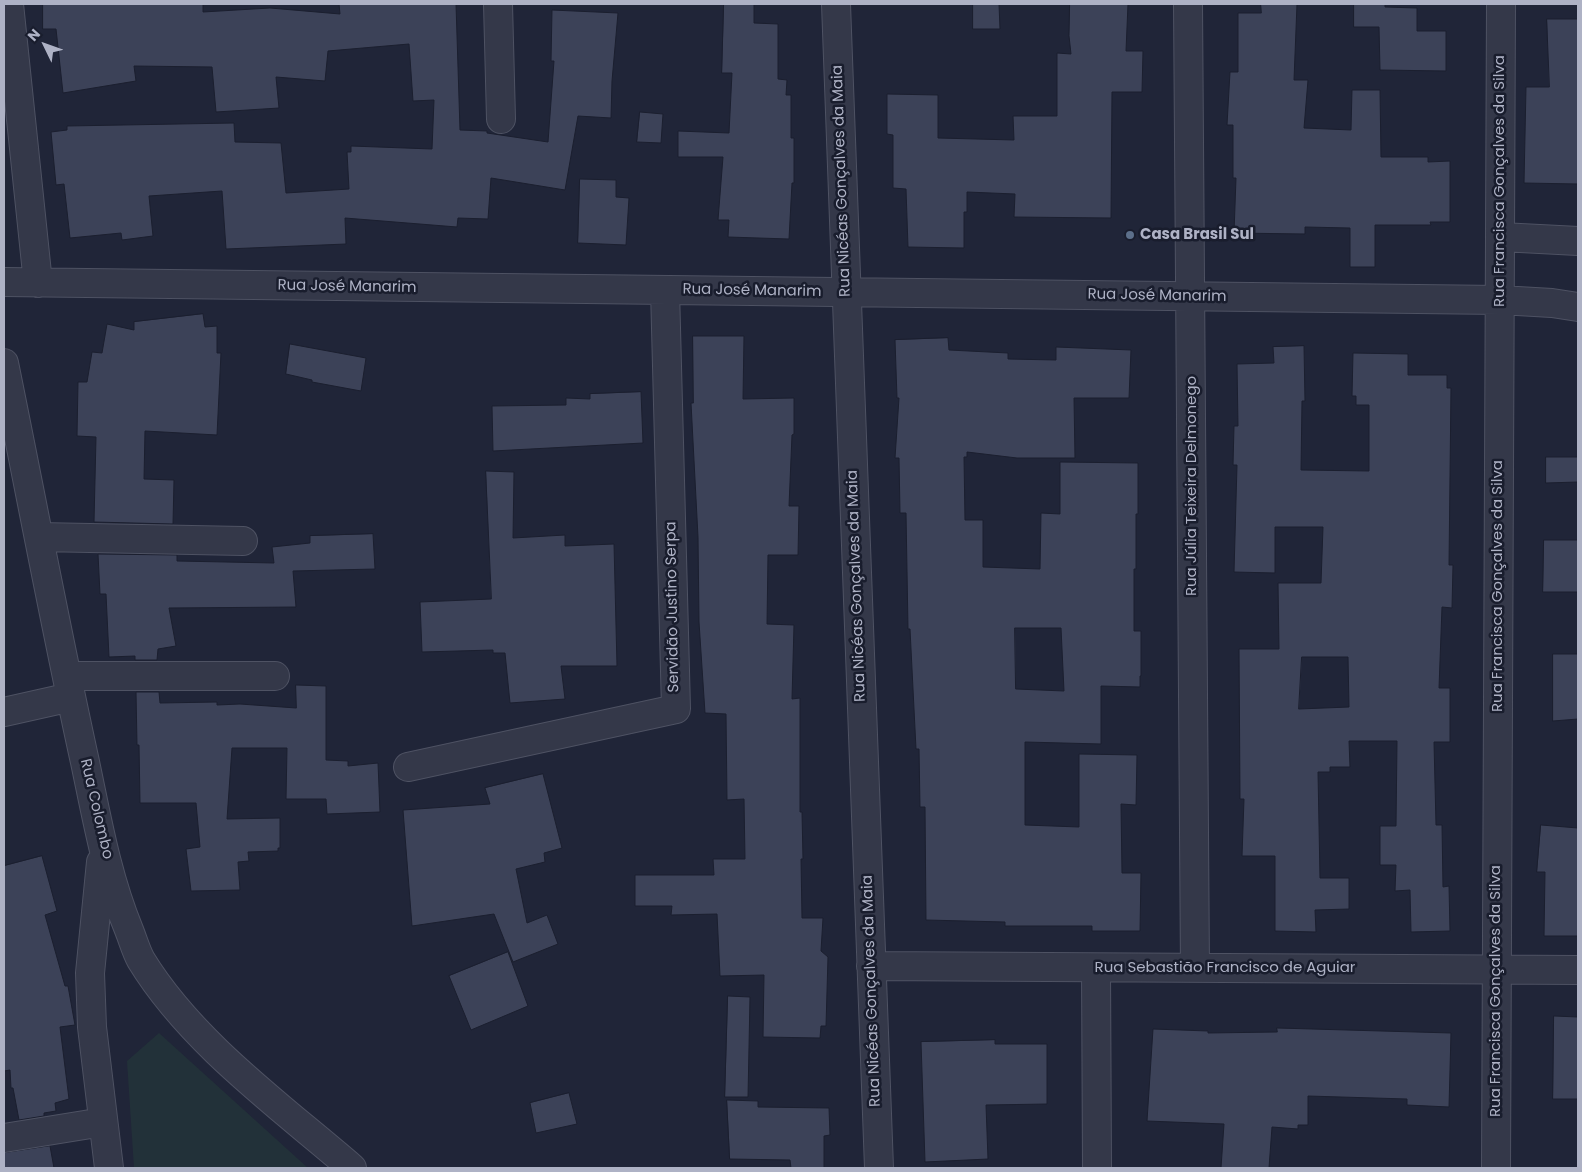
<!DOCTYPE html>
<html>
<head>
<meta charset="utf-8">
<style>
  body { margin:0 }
  #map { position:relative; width:1582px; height:1172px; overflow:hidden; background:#202538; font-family:Poppins,sans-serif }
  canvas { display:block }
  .frame { position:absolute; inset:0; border:5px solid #aeb2c5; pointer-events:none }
  .north { position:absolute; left:20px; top:20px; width:50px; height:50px; -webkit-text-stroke:4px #191d2d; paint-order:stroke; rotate:312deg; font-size:14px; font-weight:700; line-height:20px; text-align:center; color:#aeb2c5 }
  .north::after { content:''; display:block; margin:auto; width:18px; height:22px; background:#aeb2c5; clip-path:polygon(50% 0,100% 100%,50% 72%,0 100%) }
</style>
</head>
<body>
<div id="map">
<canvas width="1582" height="1172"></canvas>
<div class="frame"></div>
<div class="north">N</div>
</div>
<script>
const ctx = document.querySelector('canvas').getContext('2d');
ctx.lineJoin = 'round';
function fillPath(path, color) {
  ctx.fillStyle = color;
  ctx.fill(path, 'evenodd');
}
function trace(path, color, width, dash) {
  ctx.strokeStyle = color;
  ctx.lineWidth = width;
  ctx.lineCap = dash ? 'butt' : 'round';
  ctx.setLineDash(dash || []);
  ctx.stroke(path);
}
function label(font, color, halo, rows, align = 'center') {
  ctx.font = font + ' Poppins,sans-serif';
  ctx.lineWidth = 5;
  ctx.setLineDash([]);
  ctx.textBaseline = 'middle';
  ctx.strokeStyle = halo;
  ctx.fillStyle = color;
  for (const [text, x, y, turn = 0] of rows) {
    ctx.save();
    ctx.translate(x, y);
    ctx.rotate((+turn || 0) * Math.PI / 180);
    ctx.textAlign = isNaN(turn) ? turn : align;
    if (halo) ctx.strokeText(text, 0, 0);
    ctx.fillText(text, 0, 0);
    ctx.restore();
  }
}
const green = new Path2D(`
  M 159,1033 L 308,1168 L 134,1168 L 127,1061 Z`);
const building = new Path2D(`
  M 43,4 L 203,4 L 203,12 L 270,8 L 340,14 L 339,4 L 456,4 L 460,130 L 487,131 L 487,133 L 548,142 L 554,61 L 551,61 L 552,10 L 618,13 L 612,81 L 611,118 L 578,116 L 565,190 L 491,178 L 488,219 L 458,218 L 457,227 L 345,218 L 346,244 L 226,249 L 222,191 L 149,196 L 153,236 L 122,240 L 121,233 L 70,238 L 64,184 L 56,185 L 51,132 L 67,130 L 67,126 L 234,123 L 235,142 L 281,143 L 286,193 L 349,189 L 347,152 L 351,152 L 351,146 L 432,149 L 434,100 L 413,101 L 409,44 L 328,51 L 325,81 L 276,77 L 279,108 L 216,112 L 212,67 L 134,66 L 136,81 L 63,93 L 56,29 L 43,29 Z
  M 724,4 L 754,4 L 754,23 L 778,24 L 778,79 L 787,80 L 786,95 L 791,95 L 791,138 L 794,138 L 794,183 L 792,183 L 789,239 L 728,237 L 729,220 L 718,220 L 723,157 L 678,157 L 678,131 L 729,133 L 732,73 L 722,73 Z
  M 973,4 L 999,4 L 1000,29 L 973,29 Z
  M 1070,4 L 1128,4 L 1126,51 L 1143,51 L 1142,92 L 1112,92 L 1111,218 L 1014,217 L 1015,194 L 967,192 L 967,212 L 964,212 L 964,248 L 908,247 L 906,189 L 893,188 L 893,135 L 887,134 L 887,94 L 938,95 L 938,138 L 1014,140 L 1013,116 L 1057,116 L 1057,53 L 1071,54 L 1069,36 Z
  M 1261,4 L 1297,4 L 1294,80 L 1308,80 L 1304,128 L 1351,130 L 1352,90 L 1380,90 L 1381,157 L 1428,157 L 1428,162 L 1450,161 L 1450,222 L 1430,222 L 1431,225 L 1375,225 L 1375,267 L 1350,267 L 1350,228 L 1305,227 L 1305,234 L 1234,233 L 1236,178 L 1233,178 L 1233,125 L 1227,125 L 1230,72 L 1238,72 L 1238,13 L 1261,13 Z
  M 1354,4 L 1385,4 L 1385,7 L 1417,8 L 1417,31 L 1446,31 L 1446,71 L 1380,70 L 1379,27 L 1354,27 Z
  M 1547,19 L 1578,19 L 1578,184 L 1524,183 L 1526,87 L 1549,87 Z
  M 640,112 L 663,114 L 661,143 L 637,142 Z
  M 580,179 L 616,180 L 616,197 L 629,198 L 626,245 L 578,243 Z
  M 203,314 L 205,327 L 217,326 L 217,353 L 221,353 L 217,435 L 145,431 L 144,479 L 174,480 L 173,524 L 94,522 L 96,437 L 77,436 L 78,382 L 87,382 L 92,352 L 102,353 L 107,324 L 134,330 L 134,322 Z
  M 693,336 L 744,336 L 743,399 L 794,398 L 794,434 L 792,435 L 789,506 L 799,506 L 798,555 L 768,555 L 767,624 L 794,625 L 792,699 L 800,698 L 800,812 L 802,812 L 803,859 L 801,859 L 802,918 L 823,918 L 821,951 L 828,957 L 826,1026 L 821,1026 L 820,1038 L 763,1037 L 764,975 L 720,976 L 717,914 L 671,915 L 672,906 L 635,906 L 635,875 L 714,875 L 713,859 L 745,859 L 744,799 L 727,800 L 726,714 L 705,713 L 699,622 L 698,537 L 691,403 L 693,403 Z
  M 948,338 L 949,350 L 1008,353 L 1008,359 L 1056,360 L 1056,347 L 1131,350 L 1129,398 L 1074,398 L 1075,458 L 1017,458 L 967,452 L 967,457 L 964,457 L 965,520 L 983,520 L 983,567 L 1040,569 L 1041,513 L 1060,514 L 1060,462 L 1138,463 L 1138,514 L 1136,514 L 1136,569 L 1134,569 L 1134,631 L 1141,631 L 1141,676 L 1140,676 L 1140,687 L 1101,686 L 1101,744 L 1025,742 L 1025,825 L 1079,827 L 1079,754 L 1137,755 L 1136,805 L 1121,804 L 1122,873 L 1141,873 L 1140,931 L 1092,931 L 1092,926 L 1005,926 L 1005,922 L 926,920 L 925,807 L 920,807 L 919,749 L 916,749 L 910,629 L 908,629 L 906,513 L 900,513 L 899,458 L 895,458 L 899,398 L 897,398 L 895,340 ZM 1015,628 L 1061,628 L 1064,691 L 1016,689 Z
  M 290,344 L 366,358 L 361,391 L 312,382 L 312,380 L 286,374 Z
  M 1304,346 L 1305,401 L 1302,401 L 1301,470 L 1369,471 L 1369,405 L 1356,405 L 1356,396 L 1352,396 L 1353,353 L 1408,354 L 1408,375 L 1447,375 L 1447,388 L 1451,388 L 1449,565 L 1453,565 L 1452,608 L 1442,607 L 1439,688 L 1450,688 L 1450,742 L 1434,742 L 1436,825 L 1442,825 L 1443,887 L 1449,886 L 1450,931 L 1411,932 L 1410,890 L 1395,891 L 1396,865 L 1380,865 L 1380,826 L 1396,826 L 1397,741 L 1349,741 L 1350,767 L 1330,767 L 1330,772 L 1318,772 L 1320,878 L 1349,878 L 1349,909 L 1315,910 L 1316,932 L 1275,931 L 1275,856 L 1242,856 L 1244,799 L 1240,799 L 1239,649 L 1279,649 L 1278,583 L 1321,583 L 1323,527 L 1275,527 L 1275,573 L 1234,572 L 1237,465 L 1233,465 L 1234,426 L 1238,426 L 1237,364 L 1274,363 L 1273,347 ZM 1302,657 L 1348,657 L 1349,707 L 1299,709 Z
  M 641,392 L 643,443 L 493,451 L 492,406 L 566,405 L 566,398 L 590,399 L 590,394 Z
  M 1546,457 L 1578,457 L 1578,482 L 1546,483 Z
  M 486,471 L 514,472 L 513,538 L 565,535 L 565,546 L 614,544 L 617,666 L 561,666 L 565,699 L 510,703 L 505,653 L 493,653 L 493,650 L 422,652 L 420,602 L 491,599 Z
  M 373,534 L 375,569 L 293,571 L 296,607 L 169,608 L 176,646 L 158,649 L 157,660 L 135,660 L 135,656 L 109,657 L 106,594 L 100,594 L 98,554 L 177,555 L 177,561 L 274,563 L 272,547 L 310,543 L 310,536 Z
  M 1544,540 L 1578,540 L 1578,592 L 1543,592 Z
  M 1553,654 L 1578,654 L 1578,719 L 1553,721 Z
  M 296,685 L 326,686 L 326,760 L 348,761 L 348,766 L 378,763 L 380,812 L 327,814 L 326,799 L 286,799 L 287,748 L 232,748 L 227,819 L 280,818 L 280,848 L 278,848 L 278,851 L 248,852 L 249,861 L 238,862 L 240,890 L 191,891 L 186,849 L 200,847 L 196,803 L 140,803 L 139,745 L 137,745 L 136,692 L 159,692 L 160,703 L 217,702 L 217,705 L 240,704 L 296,708 Z
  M 543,774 L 562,848 L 544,853 L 545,862 L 516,869 L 527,923 L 547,915 L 558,944 L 513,962 L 494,914 L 412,926 L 403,810 L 490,804 L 485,788 Z
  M 1541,825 L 1578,828 L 1578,936 L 1544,936 L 1545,872 L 1537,872 Z
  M 42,856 L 57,911 L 45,915 L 65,986 L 68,986 L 75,1025 L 60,1027 L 69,1099 L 55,1103 L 56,1111 L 44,1113 L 44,1116 L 19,1120 L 13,1088 L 11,1088 L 10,1070 L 4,1071 L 4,866 Z
  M 508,952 L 528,1006 L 471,1030 L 449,976 Z
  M 728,996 L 750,997 L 748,1097 L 725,1097 Z
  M 1554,1016 L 1578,1017 L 1578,1099 L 1553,1099 Z
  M 1277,1028 L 1451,1033 L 1449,1107 L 1407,1105 L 1407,1099 L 1308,1096 L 1308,1125 L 1298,1125 L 1298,1129 L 1272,1127 L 1269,1168 L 1221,1168 L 1224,1124 L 1147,1121 L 1153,1029 L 1208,1031 L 1208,1033 L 1277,1032 Z
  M 995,1040 L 995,1044 L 1047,1044 L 1047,1104 L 986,1105 L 988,1159 L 925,1162 L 921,1042 Z
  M 569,1093 L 577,1124 L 536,1133 L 530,1103 Z
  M 727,1100 L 758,1101 L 758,1107 L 829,1108 L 830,1135 L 824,1136 L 824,1168 L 791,1168 L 790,1160 L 730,1159 Z
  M 50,1146 L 54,1168 L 4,1168 L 4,1153 Z`);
const minor = new Path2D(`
  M 9,4 L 38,283
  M 498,4 L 501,119
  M 836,4 L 879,1168
  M 1188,4 L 1195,968
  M 1501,237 L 1578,241
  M 4,282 L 1500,300 L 1552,303 L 1578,307
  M 4,363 C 31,496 56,630 85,762 C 97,819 107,877 129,930 C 133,940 136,951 141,960 C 191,1042 280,1106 352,1168
  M 39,537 L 243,541
  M 67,676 L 275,676
  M 4,712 L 71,697
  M 408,767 L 676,709 L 665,290
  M 101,862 L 90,973 L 92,1027 L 109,1168
  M 871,966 L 1578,970
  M 1096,968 L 1097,1168
  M 4,1138 L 103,1122
  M 1496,1168 L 1501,4`);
const markers = [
  [1130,235,5,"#5c6f8a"]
];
const streetNames = [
  ["Rua Nicéas Gonçalves da Maia",842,181,-92],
  ["Rua Francisca Gonçalves da Silva",1500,181,-90],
  ["Rua José Manarim",347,287,1],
  ["Rua José Manarim",752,291,1],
  ["Rua José Manarim",1157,296,1],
  ["Rua Júlia Teixeira Delmonego",1192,486,-90],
  ["Rua Nicéas Gonçalves da Maia",857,586,-92],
  ["Rua Francisca Gonçalves da Silva",1498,586,-90],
  ["Servidão Justino Serpa",673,607,-91],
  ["Rua Colombo",96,809,77],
  ["Rua Sebastião Francisco de Aguiar",1225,968],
  ["Rua Nicéas Gonçalves da Maia",872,991,-92],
  ["Rua Francisca Gonçalves da Silva",1496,991,-90]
];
const poiNames = [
  ["Casa Brasil Sul",1140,235]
];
fillPath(green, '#223139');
fillPath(building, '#3c4258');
trace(building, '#1b1f2f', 1);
trace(minor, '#4e5263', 30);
trace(minor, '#343849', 28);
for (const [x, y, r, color] of markers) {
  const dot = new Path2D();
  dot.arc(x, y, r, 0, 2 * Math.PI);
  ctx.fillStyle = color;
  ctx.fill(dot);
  trace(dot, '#191d2d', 2);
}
label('15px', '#aeb2c5', '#191d2d', streetNames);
label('bold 15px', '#aeb2c5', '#191d2d', poiNames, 'left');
</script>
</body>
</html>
